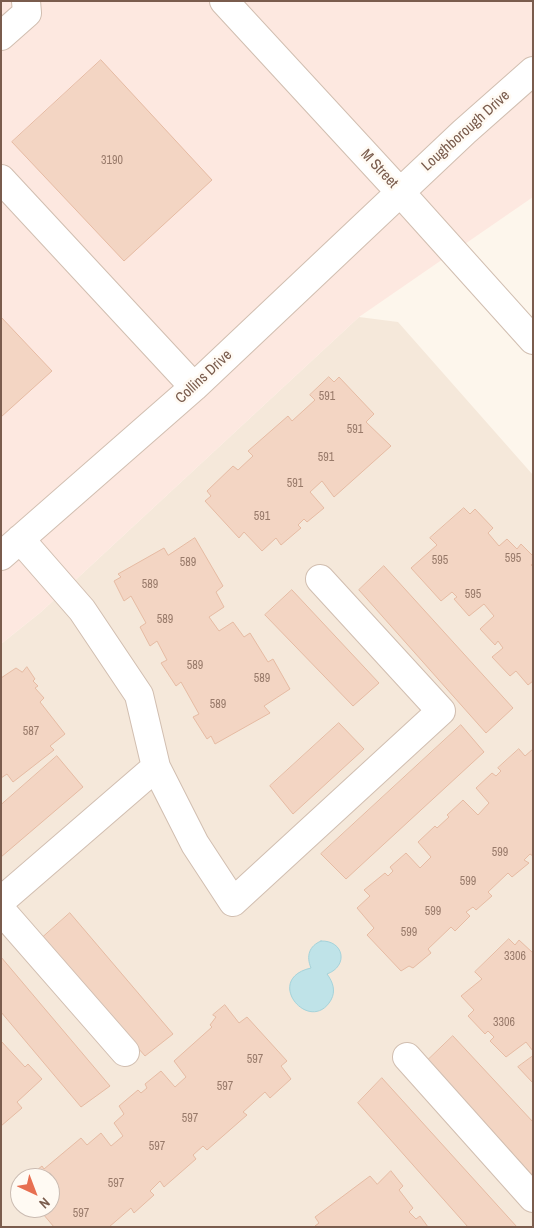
<!DOCTYPE html>
<html>
<head>
<meta charset="utf-8">
<style>
  body { margin:0 }
  #map { position:relative; width:534px; height:1228px; overflow:hidden; background:#fdf6ec; font-family:"Archivo Narrow",sans-serif }
  canvas { display:block }
  .frame { position:absolute; inset:0; border:2px solid #7a5c4d; pointer-events:none }
  .north { position:absolute; left:10px; top:1168px; width:50px; height:50px; box-sizing:border-box; background:#fffaf3; border:1px solid #cabbb1; border-radius:50%; rotate:137deg; font-size:14px; font-weight:700; line-height:20px; text-align:center; color:#7a5c4d }
  .north::after { content:''; display:block; margin:auto; width:18px; height:22px; background:#e76f51; clip-path:polygon(50% 0,100% 100%,50% 72%,0 100%) }
</style>
</head>
<body>
<div id="map">
<canvas width="534" height="1228"></canvas>
<div class="frame"></div>
<div class="north">N</div>
</div>
<script>
const ctx = document.querySelector('canvas').getContext('2d');
ctx.lineJoin = 'round';
function fillPath(path, color) {
  ctx.fillStyle = color;
  ctx.fill(path, 'evenodd');
}
function trace(path, color, width, dash) {
  ctx.strokeStyle = color;
  ctx.lineWidth = width;
  ctx.lineCap = dash ? 'butt' : 'round';
  ctx.setLineDash(dash || []);
  ctx.stroke(path);
}
function label(font, color, halo, rows, align = 'center') {
  ctx.font = font + ' "Archivo Narrow",sans-serif';
  ctx.lineWidth = 5;
  ctx.setLineDash([]);
  ctx.textBaseline = 'middle';
  ctx.strokeStyle = halo;
  ctx.fillStyle = color;
  for (const [text, x, y, turn = 0] of rows) {
    ctx.save();
    ctx.translate(x, y);
    ctx.rotate((+turn || 0) * Math.PI / 180);
    ctx.textAlign = isNaN(turn) ? turn : align;
    if (halo) ctx.strokeText(text, 0, 0);
    ctx.fillText(text, 0, 0);
    ctx.restore();
  }
}
const residential = new Path2D(`
  M 359,317 L 398,322 L 533,475 L 533,1227 L 1,1227 L 1,644 L 41,612 ZM 20,1178 L 50,1178 L 50,1208 L 20,1208 Z`);
const commercial = new Path2D(`
  M 1,1 L 533,1 L 533,197 L 359,317 L 41,612 L 1,644 Z`);
const water = new Path2D(`
  M 321,941 C 344,940 349,966 327,974 C 333,982 336,991 331,1000 C 310,1036 262,979 311,968 C 306,956 309,946 321,941 Z`);
const building = new Path2D(`
  M 101,60 L 212,180 L 124,261 L 12,142 Z
  M 1,317 L 52,371 L 1,417 Z
  M 329,377 L 334,382 L 339,377 L 374,414 L 366,422 L 391,446 L 334,497 L 322,481 L 310,492 L 324,508 L 307,522 L 304,519 L 298,525 L 301,528 L 281,545 L 276,538 L 262,551 L 244,532 L 239,538 L 205,501 L 211,496 L 207,491 L 233,466 L 238,470 L 253,456 L 248,451 L 288,416 L 292,421 L 315,400 L 310,395 Z
  M 464,508 L 470,514 L 475,509 L 493,528 L 488,533 L 499,546 L 507,539 L 517,549 L 521,544 L 533,556 L 533,563 L 531,565 L 533,567 L 533,681 L 528,685 L 516,671 L 510,676 L 492,657 L 503,648 L 498,641 L 495,645 L 480,629 L 494,616 L 484,604 L 469,616 L 454,599 L 457,597 L 452,592 L 441,601 L 411,568 L 437,545 L 430,538 Z
  M 195,538 L 223,586 L 216,592 L 224,607 L 209,617 L 219,631 L 233,622 L 244,637 L 250,633 L 268,662 L 273,659 L 290,689 L 264,706 L 270,713 L 215,744 L 211,736 L 207,739 L 193,717 L 199,714 L 181,682 L 176,686 L 161,663 L 167,660 L 157,641 L 150,646 L 140,627 L 146,623 L 131,596 L 124,601 L 114,581 L 121,577 L 118,574 L 164,548 L 168,555 Z
  M 384,566 L 513,708 L 486,733 L 359,590 Z
  M 292,590 L 379,683 L 353,706 L 265,615 Z
  M 27,667 L 35,679 L 33,681 L 38,686 L 35,688 L 44,698 L 40,702 L 65,734 L 50,746 L 54,750 L 13,782 L 7,774 L 1,778 L 1,678 L 16,668 L 22,672 Z
  M 339,723 L 364,749 L 293,814 L 270,786 Z
  M 461,725 L 484,752 L 346,879 L 321,854 Z
  M 519,749 L 525,756 L 533,749 L 533,856 L 530,854 L 524,860 L 529,863 L 512,877 L 508,873 L 488,892 L 492,896 L 476,910 L 473,907 L 466,912 L 470,916 L 455,931 L 451,927 L 428,949 L 431,953 L 413,968 L 409,966 L 401,971 L 367,935 L 374,928 L 357,908 L 370,896 L 364,890 L 385,873 L 388,876 L 393,871 L 390,867 L 406,853 L 420,868 L 431,857 L 418,842 L 435,826 L 437,828 L 449,817 L 447,815 L 463,800 L 478,815 L 489,803 L 476,788 L 492,773 L 496,776 L 501,771 L 498,768 Z
  M 57,756 L 83,787 L 1,857 L 1,805 Z
  M 70,913 L 173,1034 L 145,1056 L 42,938 Z
  M 509,939 L 515,945 L 519,940 L 533,953 L 533,1051 L 526,1042 L 506,1057 L 490,1041 L 494,1037 L 488,1031 L 485,1034 L 468,1016 L 474,1010 L 461,996 L 482,979 L 475,972 Z
  M 1,957 L 110,1086 L 81,1107 L 1,1012 Z
  M 225,1005 L 239,1023 L 247,1017 L 287,1061 L 281,1066 L 291,1079 L 270,1098 L 265,1092 L 243,1112 L 247,1115 L 207,1150 L 203,1146 L 193,1155 L 196,1159 L 164,1187 L 160,1181 L 150,1191 L 154,1195 L 134,1213 L 131,1208 L 109,1227 L 54,1227 L 38,1208 L 50,1208 L 50,1178 L 27,1178 L 42,1166 L 44,1169 L 81,1138 L 87,1145 L 101,1133 L 111,1146 L 123,1136 L 114,1123 L 124,1114 L 119,1106 L 138,1090 L 141,1093 L 147,1088 L 145,1084 L 161,1071 L 175,1087 L 186,1077 L 174,1061 L 212,1027 L 210,1025 L 216,1017 L 213,1015 Z
  M 453,1036 L 533,1122 L 533,1176 L 428,1060 Z
  M 1,1041 L 25,1067 L 28,1064 L 42,1079 L 17,1102 L 22,1108 L 1,1126 Z
  M 533,1056 L 533,1082 L 532,1082 L 518,1067 Z
  M 382,1078 L 517,1227 L 468,1227 L 358,1103 Z
  M 391,1171 L 403,1186 L 399,1190 L 413,1208 L 409,1212 L 416,1219 L 420,1216 L 428,1227 L 316,1227 L 315,1226 L 319,1223 L 315,1217 L 370,1176 L 377,1184 Z`);
const minor = new Path2D(`
  M 224,1 L 400,192 L 533,340
  M 1,36 L 27,13 L 26,1
  M 1,179 L 194,387
  M 20,539 L 82,610 L 139,695 L 156,767 L 195,844 L 233,902 L 441,711 L 320,579
  M 1,556 L 194,387 L 464,132 L 533,71
  M 1,901 L 156,767
  M 1,910 L 125,1052
  M 407,1057 L 533,1198`);
const numberNames = [
  ["3190",112,161],
  ["591",327,397],
  ["591",355,430],
  ["591",326,458],
  ["591",295,484],
  ["591",262,517],
  ["595",513,559],
  ["595",440,561],
  ["589",188,563],
  ["589",150,585],
  ["595",473,595],
  ["589",165,620],
  ["589",195,666],
  ["589",262,679],
  ["589",218,705],
  ["587",31,732],
  ["599",500,853],
  ["599",468,882],
  ["599",433,912],
  ["599",409,933],
  ["3306",515,957],
  ["3306",504,1023],
  ["597",255,1060],
  ["597",225,1087],
  ["597",190,1119],
  ["597",157,1147],
  ["597",116,1184],
  ["597",81,1214]
];
const streetNames = [
  ["Loughborough Drive",466,131,-42],
  ["M Street",379,169,47],
  ["Collins Drive",204,377,-43]
];
fillPath(residential, '#f5e8da');
fillPath(commercial, '#fde8e0');
fillPath(water, '#bfe3e8');
trace(water, '#a5d3da', 1);
fillPath(building, '#f3d5c3');
trace(building, '#e6bba3', 1);
trace(minor, '#d1beb0', 30);
trace(minor, '#fff', 28);
label('12px', '#987a6a', null, numberNames);
label('15px', '#7a5c4d', '#fffaf3', streetNames);
</script>
</body>
</html>
